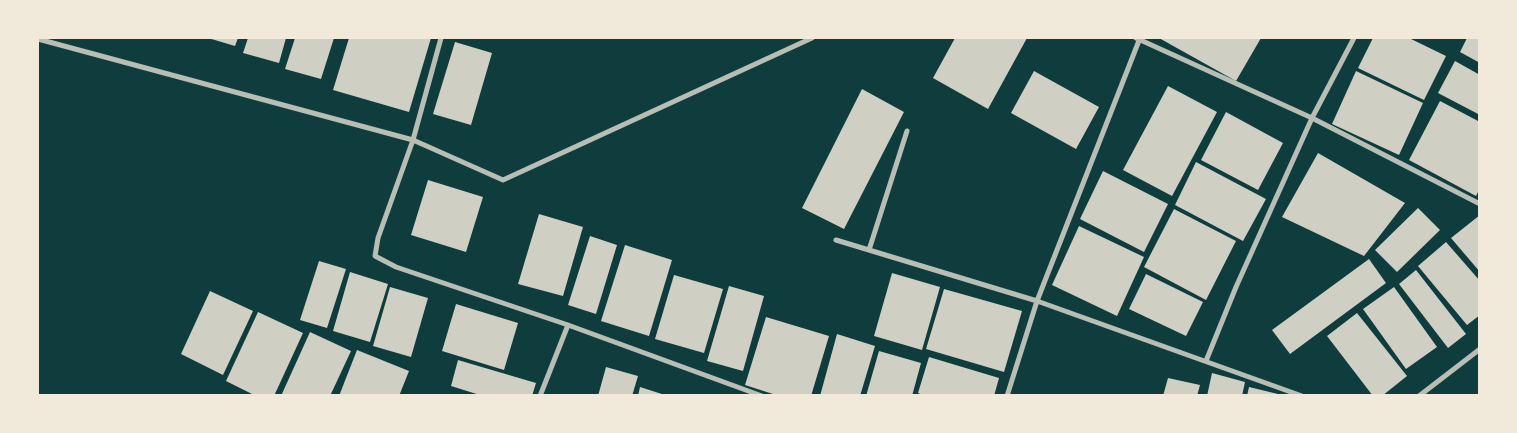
<!DOCTYPE html>
<html>
<head>
<meta charset="utf-8">
<style>
  body { margin:0 }
  #map { position:relative; width:1517px; height:433px; overflow:hidden; background:#0f3d3e; font-family:"PT Sans Narrow",sans-serif }
  canvas { display:block }
  .frame { position:absolute; inset:0; border:39px solid #f1e9da; pointer-events:none }
</style>
</head>
<body>
<div id="map">
<canvas width="1517" height="433"></canvas>
<div class="frame"></div>
</div>
<script>
const ctx = document.querySelector('canvas').getContext('2d');
ctx.lineJoin = 'round';
function fillPath(path, color) {
  ctx.fillStyle = color;
  ctx.fill(path, 'evenodd');
}
function trace(path, color, width, dash) {
  ctx.strokeStyle = color;
  ctx.lineWidth = width;
  ctx.lineCap = dash ? 'butt' : 'round';
  ctx.setLineDash(dash || []);
  ctx.stroke(path);
}
const building = new Path2D(`
  M 208,38 L 238,38 L 235,46 Z
  M 248,38 L 286,38 L 279,63 L 243,53 Z
  M 295,38 L 334,38 L 321,79 L 285,69 Z
  M 349,38 L 431,38 L 409,112 L 333,90 Z
  M 955,38 L 1027,38 L 988,109 L 933,78 Z
  M 1159,38 L 1261,38 L 1236,81 Z
  M 1373,38 L 1409,38 L 1446,56 L 1424,100 L 1358,68 Z
  M 1467,38 L 1480,38 L 1480,63 L 1460,52 Z
  M 455,42 L 492,53 L 471,125 L 433,114 Z
  M 1455,61 L 1480,75 L 1480,115 L 1438,93 Z
  M 1034,71 L 1099,107 L 1076,149 L 1011,113 Z
  M 1356,71 L 1423,103 L 1399,155 L 1332,124 Z
  M 1168,86 L 1217,112 L 1172,196 L 1123,170 Z
  M 862,89 L 904,112 L 844,229 L 802,208 Z
  M 1440,101 L 1480,122 L 1480,188 L 1476,196 L 1409,160 Z
  M 1226,112 L 1283,143 L 1258,190 L 1201,160 Z
  M 1318,153 L 1405,203 L 1364,256 L 1282,217 Z
  M 1196,162 L 1266,199 L 1243,241 L 1175,205 Z
  M 1103,171 L 1168,204 L 1144,252 L 1080,219 Z
  M 428,180 L 483,197 L 466,252 L 411,235 Z
  M 1418,208 L 1440,230 L 1397,272 L 1375,250 Z
  M 1174,209 L 1236,241 L 1206,300 L 1144,267 Z
  M 539,214 L 583,227 L 563,296 L 518,284 Z
  M 1480,215 L 1480,272 L 1451,238 Z
  M 1079,226 L 1144,257 L 1117,316 L 1052,285 Z
  M 590,236 L 617,245 L 596,314 L 568,305 Z
  M 1446,242 L 1480,281 L 1480,315 L 1467,325 L 1418,266 Z
  M 625,245 L 672,260 L 649,336 L 601,321 Z
  M 1369,259 L 1386,283 L 1290,354 L 1272,330 Z
  M 319,261 L 346,269 L 327,328 L 300,320 Z
  M 1416,270 L 1466,334 L 1448,348 L 1399,284 Z
  M 350,272 L 388,284 L 370,342 L 333,331 Z
  M 892,273 L 940,287 L 922,350 L 874,336 Z
  M 1146,274 L 1203,302 L 1186,336 L 1129,309 Z
  M 674,275 L 723,289 L 704,353 L 655,339 Z
  M 729,286 L 764,296 L 743,371 L 707,361 Z
  M 390,287 L 428,298 L 411,357 L 373,346 Z
  M 1394,287 L 1437,347 L 1406,369 L 1363,309 Z
  M 944,289 L 1022,311 L 1004,372 L 926,349 Z
  M 210,291 L 253,311 L 223,375 L 181,354 Z
  M 456,304 L 518,323 L 504,370 L 442,351 Z
  M 258,312 L 303,333 L 274,396 L 256,396 L 226,381 Z
  M 1357,313 L 1407,376 L 1382,396 L 1373,396 L 1327,336 Z
  M 766,317 L 829,336 L 811,396 L 779,396 L 745,385 Z
  M 310,332 L 351,351 L 330,396 L 281,396 Z
  M 837,334 L 875,346 L 860,396 L 820,396 Z
  M 357,350 L 409,371 L 399,396 L 339,396 Z
  M 879,351 L 921,363 L 912,396 L 866,396 Z
  M 929,357 L 999,378 L 994,396 L 925,396 L 918,393 Z
  M 458,360 L 536,383 L 532,396 L 483,396 L 451,386 Z
  M 606,367 L 638,376 L 632,396 L 598,396 Z
  M 1212,373 L 1245,382 L 1242,396 L 1207,396 Z
  M 1168,378 L 1200,385 L 1197,396 L 1163,396 Z
  M 640,387 L 665,395 L 665,396 L 638,396 Z
  M 1249,387 L 1278,394 L 1277,396 L 1247,396 Z`);
const minor = new Path2D(`
  M 441,38 L 413,140 L 378,238 L 375,256 L 396,267 L 568,325 L 762,396
  M 1136,38 L 1312,118 L 1480,204
  M 38,39 L 413,140 L 503,180 L 812,38
  M 836,240 L 1037,301 L 1302,396
  M 869,250 L 907,131
  M 1206,361 L 1236,287 L 1312,118 L 1354,38
  M 540,396 L 568,325
  M 1007,396 L 1037,301 L 1140,38
  M 1419,396 L 1480,349`);
fillPath(building, '#cfcfc3');
trace(minor, '#b8beb3', 5);
</script>
</body>
</html>
